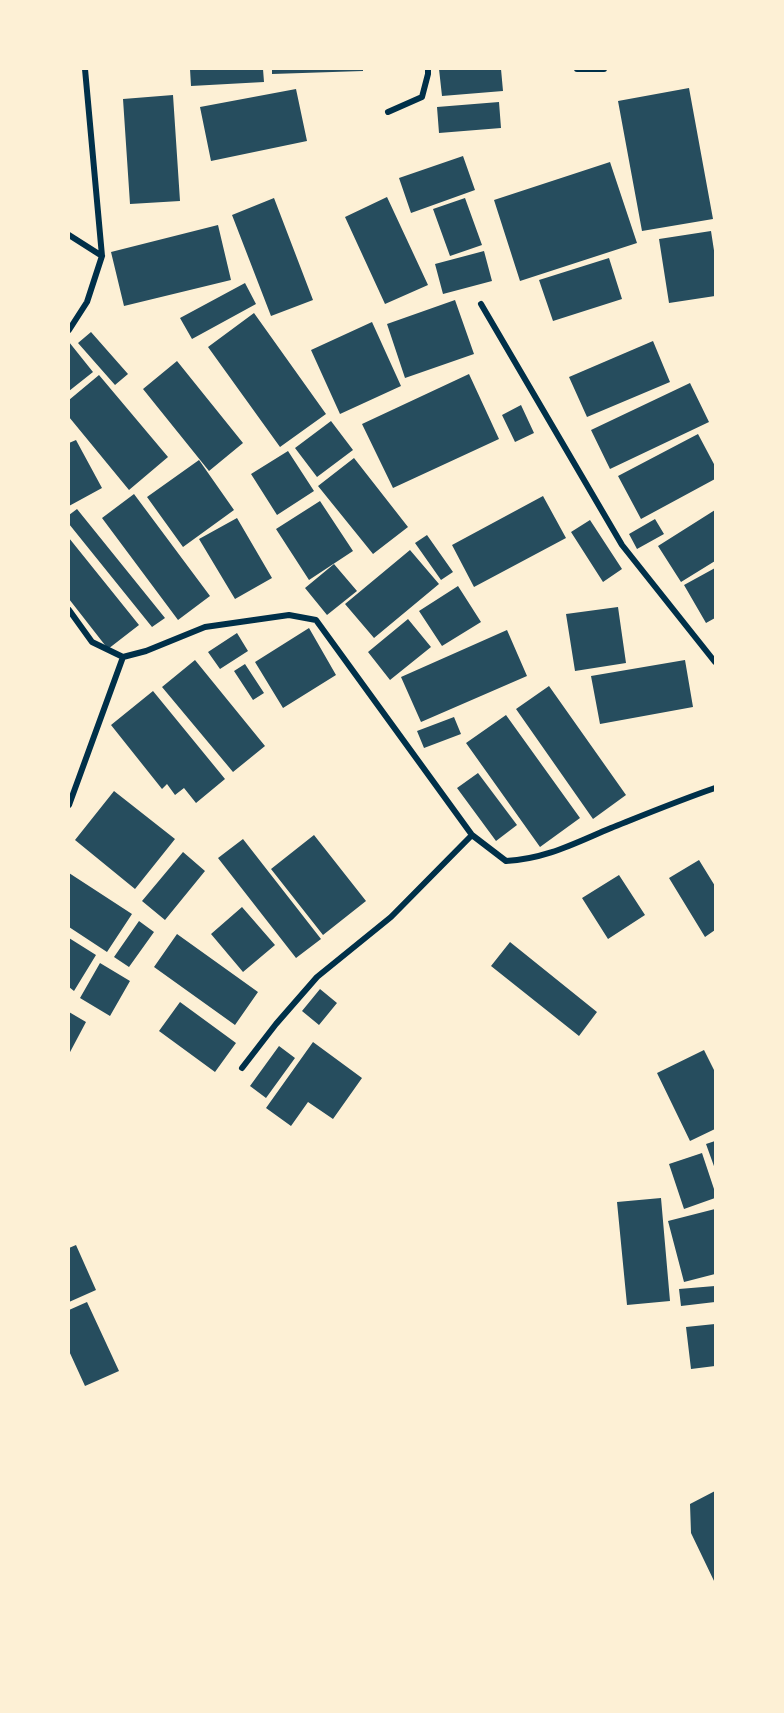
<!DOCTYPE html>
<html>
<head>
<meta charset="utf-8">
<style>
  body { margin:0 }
  #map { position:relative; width:784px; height:1713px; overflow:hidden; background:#fdf0d5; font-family:Merriweather,serif }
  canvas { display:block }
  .frame { position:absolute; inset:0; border:70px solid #fdf0d5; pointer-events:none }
</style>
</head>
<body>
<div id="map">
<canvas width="784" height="1713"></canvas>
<div class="frame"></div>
</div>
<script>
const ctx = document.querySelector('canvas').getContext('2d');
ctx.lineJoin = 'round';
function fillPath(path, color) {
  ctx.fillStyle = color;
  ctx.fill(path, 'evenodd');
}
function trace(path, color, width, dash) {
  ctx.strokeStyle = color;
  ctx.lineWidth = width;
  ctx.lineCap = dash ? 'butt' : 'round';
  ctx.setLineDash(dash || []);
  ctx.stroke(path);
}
const building = new Path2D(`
  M 190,69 L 263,69 L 264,82 L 191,86 Z
  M 272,69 L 363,69 L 363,71 L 272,74 Z
  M 439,69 L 501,69 L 503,91 L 442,96 Z
  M 689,88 L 713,219 L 642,231 L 618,101 Z
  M 296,89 L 307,141 L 211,161 L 200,107 Z
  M 173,95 L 180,201 L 130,204 L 123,99 Z
  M 499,102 L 501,128 L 439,133 L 437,107 Z
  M 463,156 L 475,190 L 411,213 L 399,178 Z
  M 610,162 L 637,243 L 520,281 L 494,200 Z
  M 387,197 L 428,285 L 385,304 L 345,217 Z
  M 274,198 L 313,300 L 271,316 L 232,215 Z
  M 465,198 L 482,245 L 450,256 L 433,209 Z
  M 218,225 L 231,280 L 124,306 L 111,252 Z
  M 711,231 L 715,257 L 715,296 L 669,303 L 659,239 Z
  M 484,251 L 492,281 L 443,294 L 435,264 Z
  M 609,258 L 622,299 L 553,321 L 539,280 Z
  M 245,283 L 256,304 L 192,339 L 180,318 Z
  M 455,300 L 474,354 L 405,378 L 387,324 Z
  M 254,313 L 326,414 L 280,447 L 208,347 Z
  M 372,322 L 401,386 L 340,414 L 311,350 Z
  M 91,332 L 128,374 L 115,385 L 78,343 Z
  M 653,341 L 670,382 L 587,417 L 569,377 Z
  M 69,342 L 93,372 L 69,391 Z
  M 177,361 L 243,443 L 209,471 L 143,389 Z
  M 469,374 L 499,439 L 393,488 L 362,424 Z
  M 99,375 L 168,457 L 129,490 L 69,417 L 69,400 Z
  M 690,383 L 709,422 L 610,469 L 591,430 Z
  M 521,405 L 534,433 L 515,442 L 502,415 Z
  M 331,421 L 353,450 L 317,477 L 295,448 Z
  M 698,434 L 715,466 L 715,479 L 641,519 L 618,476 Z
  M 76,440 L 102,488 L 69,506 L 69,443 Z
  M 288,451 L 314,491 L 277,515 L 251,474 Z
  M 354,458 L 408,527 L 373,554 L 318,486 Z
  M 199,460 L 234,510 L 183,547 L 147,497 Z
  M 134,494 L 210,596 L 178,620 L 102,518 Z
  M 543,496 L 566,538 L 474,587 L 452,545 Z
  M 320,501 L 353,551 L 309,580 L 276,529 Z
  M 77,509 L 165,618 L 152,627 L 69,524 L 69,515 Z
  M 715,510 L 715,561 L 681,582 L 658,546 Z
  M 237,518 L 272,578 L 235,599 L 199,539 Z
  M 655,519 L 664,534 L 637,549 L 629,534 Z
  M 590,520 L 622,569 L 603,582 L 571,532 Z
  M 427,535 L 453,572 L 441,580 L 415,543 Z
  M 69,538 L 139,625 L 108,649 L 69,599 Z
  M 410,550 L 439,584 L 374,638 L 345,604 Z
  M 334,564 L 357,591 L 327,615 L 305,588 Z
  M 715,568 L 715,618 L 706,623 L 684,585 Z
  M 458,586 L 481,622 L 442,646 L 419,611 Z
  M 618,607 L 626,663 L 575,671 L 566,614 Z
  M 408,619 L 431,647 L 390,680 L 368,652 Z
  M 309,628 L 336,675 L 283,708 L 255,662 Z
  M 507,630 L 527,676 L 421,722 L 401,677 Z
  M 237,633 L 248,651 L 220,669 L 208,652 Z
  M 195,660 L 265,746 L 233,772 L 162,687 Z
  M 685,660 L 693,707 L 600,724 L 591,676 Z
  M 245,664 L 264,693 L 253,700 L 234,671 Z
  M 549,686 L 626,795 L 593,819 L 516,709 Z
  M 153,691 L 225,779 L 196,803 L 184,788 L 175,795 L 167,784 L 162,789 L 111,725 Z
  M 506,715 L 580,818 L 540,847 L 466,743 Z
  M 454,717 L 461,734 L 424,748 L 417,731 Z
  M 478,773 L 517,825 L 496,841 L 457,788 Z
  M 114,791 L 175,839 L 135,889 L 75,840 Z
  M 314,835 L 366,901 L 323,935 L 271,869 Z
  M 243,839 L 321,939 L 296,958 L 218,858 Z
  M 183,852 L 205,871 L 165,920 L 142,901 Z
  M 699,860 L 715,886 L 715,930 L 705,937 L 669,878 Z
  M 69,873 L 132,914 L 107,952 L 69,927 Z
  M 619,875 L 645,915 L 608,939 L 582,898 Z
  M 242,907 L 275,945 L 243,972 L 211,934 Z
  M 139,921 L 154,932 L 129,967 L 114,957 Z
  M 177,934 L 258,992 L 235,1025 L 154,967 Z
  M 69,938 L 96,955 L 74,991 L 69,987 Z
  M 510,942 L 597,1012 L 579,1036 L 491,966 Z
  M 100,963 L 130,981 L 110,1016 L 80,998 Z
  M 320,989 L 337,1003 L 319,1025 L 302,1011 Z
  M 180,1002 L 236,1043 L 215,1072 L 159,1031 Z
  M 69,1012 L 86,1022 L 69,1054 Z
  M 313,1042 L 362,1078 L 333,1119 L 308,1102 L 291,1126 L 266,1108 Z
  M 279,1046 L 295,1058 L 266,1098 L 250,1086 Z
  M 704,1050 L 715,1072 L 715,1129 L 690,1141 L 657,1073 Z
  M 715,1141 L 715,1169 L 706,1144 Z
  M 702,1153 L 715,1192 L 715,1198 L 684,1209 L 669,1164 Z
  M 661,1198 L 670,1301 L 627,1305 L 617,1202 Z
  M 715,1209 L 715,1274 L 684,1282 L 668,1221 Z
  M 76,1245 L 96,1290 L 69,1302 L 69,1248 Z
  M 715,1286 L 715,1302 L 681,1306 L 679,1289 Z
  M 87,1302 L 119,1371 L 85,1386 L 69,1351 L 69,1310 Z
  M 715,1324 L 715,1366 L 691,1369 L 686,1327 Z
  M 715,1491 L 715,1583 L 691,1533 L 690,1504 Z`);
const minor = new Path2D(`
  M 577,69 L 604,69
  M 388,112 L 422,97 L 428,74 L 428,69
  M 69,235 L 102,256
  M 481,304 L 622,545 L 715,662
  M 69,330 L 87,302 L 102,256 L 85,69
  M 69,610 L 92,642 L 123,657 L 146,651 L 205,627 L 289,615 L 316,620 L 472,835 L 506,861 C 546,859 575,843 611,828 C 646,814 680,800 715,788
  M 69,805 L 123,657
  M 242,1068 L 276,1024 L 317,977 L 391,917 L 472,835`);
fillPath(building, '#264d5e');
trace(minor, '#003049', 6);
</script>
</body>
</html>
